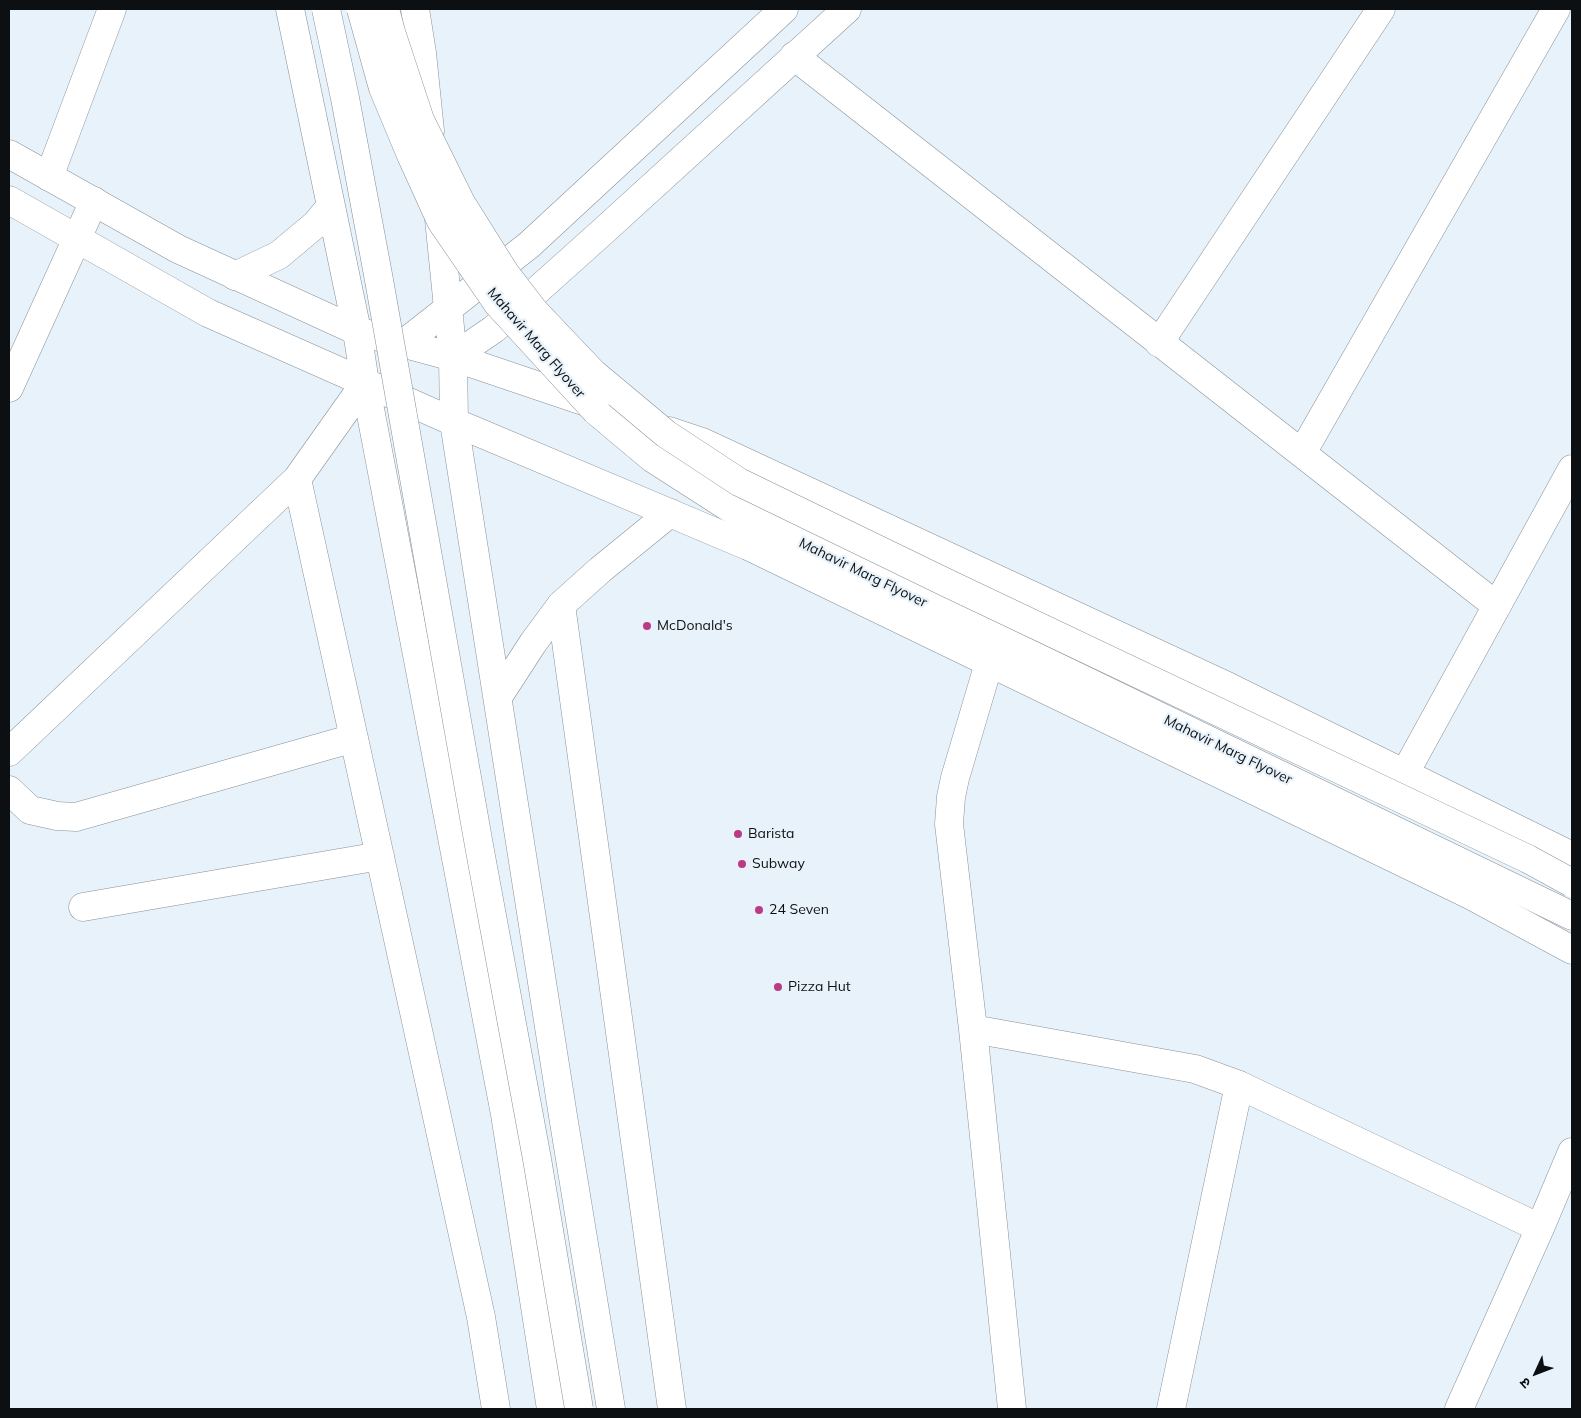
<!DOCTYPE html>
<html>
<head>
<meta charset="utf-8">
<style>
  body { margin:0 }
  #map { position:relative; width:1581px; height:1418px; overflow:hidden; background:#e8f2fa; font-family:Mulish,"Noto Sans Devanagari",sans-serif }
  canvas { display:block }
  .frame { position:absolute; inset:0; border:10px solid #0d1012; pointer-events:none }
  .north { position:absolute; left:1511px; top:1348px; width:50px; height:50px; -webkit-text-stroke:4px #e8f2fa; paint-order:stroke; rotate:227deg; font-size:14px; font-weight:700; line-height:20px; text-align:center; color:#0d1012 }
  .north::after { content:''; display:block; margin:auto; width:18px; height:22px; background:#0d1012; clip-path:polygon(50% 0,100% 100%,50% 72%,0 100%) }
</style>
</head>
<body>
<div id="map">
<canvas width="1581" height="1418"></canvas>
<div class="frame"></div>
<div class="north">उ</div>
</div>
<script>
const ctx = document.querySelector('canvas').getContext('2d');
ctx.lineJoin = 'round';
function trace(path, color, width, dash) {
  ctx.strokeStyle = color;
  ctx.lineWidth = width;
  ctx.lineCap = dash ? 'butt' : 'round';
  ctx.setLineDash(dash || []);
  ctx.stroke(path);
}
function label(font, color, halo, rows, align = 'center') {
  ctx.font = font + ' Mulish,sans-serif';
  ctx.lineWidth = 4.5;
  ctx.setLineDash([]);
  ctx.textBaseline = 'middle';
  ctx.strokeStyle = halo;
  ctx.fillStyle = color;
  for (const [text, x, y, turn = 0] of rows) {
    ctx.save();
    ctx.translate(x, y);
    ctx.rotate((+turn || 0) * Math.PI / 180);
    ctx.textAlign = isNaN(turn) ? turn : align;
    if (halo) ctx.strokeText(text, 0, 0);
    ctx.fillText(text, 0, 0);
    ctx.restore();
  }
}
const minor = new Path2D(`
  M 794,56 L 1497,606
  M 49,177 L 112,9
  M 1159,343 L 1381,9
  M 9,388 L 94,201
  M 1302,453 L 1556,9
  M 297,479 L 481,1317 L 496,1409
  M 561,605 L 672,1409
  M 989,663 L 955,778 L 951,797 L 949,824 L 973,1029 L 1012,1409
  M 9,752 L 297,479 L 365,383
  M 1405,773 L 1572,469
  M 9,790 L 30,810 L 57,816 L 76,817 L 354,738
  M 83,907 L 380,856
  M 973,1029 L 1195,1069 L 1239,1085 L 1540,1228
  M 1171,1409 L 1239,1085
  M 1459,1409 L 1540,1228 L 1572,1152`);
const tertiary = new Path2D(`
  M 9,154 L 178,249 L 357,331 L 453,357 L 598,406
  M 9,200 L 208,313 L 454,422 L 748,546 L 1472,896 L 1572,950
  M 394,353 L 403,344 L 529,245 L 784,9
  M 453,357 L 494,329 L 599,235 L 847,9
  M 669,431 L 702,442 L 1229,687 L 1572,856`);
const primary = new Path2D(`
  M 290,9 L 357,331 L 365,383 L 505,1114 L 551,1409
  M 415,9 L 422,53 L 430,131
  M 438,209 L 453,357 L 454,422 L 563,1116 L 611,1409
  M 235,276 L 279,255 L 316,224 L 331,206
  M 498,697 L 533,643 L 561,605 L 600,570 L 670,513`);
const trunk = new Path2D(`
  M 596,411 L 652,458 L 733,510 L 1572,916`);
const primaryBridge = new Path2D(`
  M 326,9 L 345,98 L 379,280 L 480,851 L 537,1159 L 579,1409`);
const trunkBridge = new Path2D(`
  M 361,9 L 383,88 L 411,155 L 441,221 L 498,304 L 596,411
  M 385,9 L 391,32 L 420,120 L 461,203 L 505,273 L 535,312 L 593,373 L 666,434 L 739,482 L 947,583 L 1528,859 L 1572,883`);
const markers = [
  [647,626,5,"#bb3a84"],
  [738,834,5,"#bb3a84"],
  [742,864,5,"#bb3a84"],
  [759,910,5,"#bb3a84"],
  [778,987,5,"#bb3a84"]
];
const streetNames = [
  ["Mahavir Marg Flyover",536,343,49],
  ["Mahavir Marg Flyover",863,573,26],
  ["Mahavir Marg Flyover",1228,750,26]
];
const poiNames = [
  ["McDonald's",657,626],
  ["Barista",748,834],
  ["Subway",752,864],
  ["24 Seven",769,910],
  ["Pizza Hut",788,987]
];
trace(minor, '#889198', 29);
trace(tertiary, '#889198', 29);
trace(primary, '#889198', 29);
trace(trunk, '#889198', 29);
trace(minor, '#fff', 28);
trace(tertiary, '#fff', 28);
trace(primary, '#fff', 28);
trace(trunk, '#fff', 28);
trace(primaryBridge, '#889198', 29, []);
trace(trunkBridge, '#889198', 29, []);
trace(primaryBridge, '#fff', 28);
trace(trunkBridge, '#fff', 28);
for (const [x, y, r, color] of markers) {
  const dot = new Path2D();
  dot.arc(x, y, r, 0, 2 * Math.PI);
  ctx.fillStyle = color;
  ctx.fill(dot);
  trace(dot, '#e8f2fa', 2);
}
label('14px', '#0d1012', '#e8f2fa', streetNames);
label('14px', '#0d1012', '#e8f2fa', poiNames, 'left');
</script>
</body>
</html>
